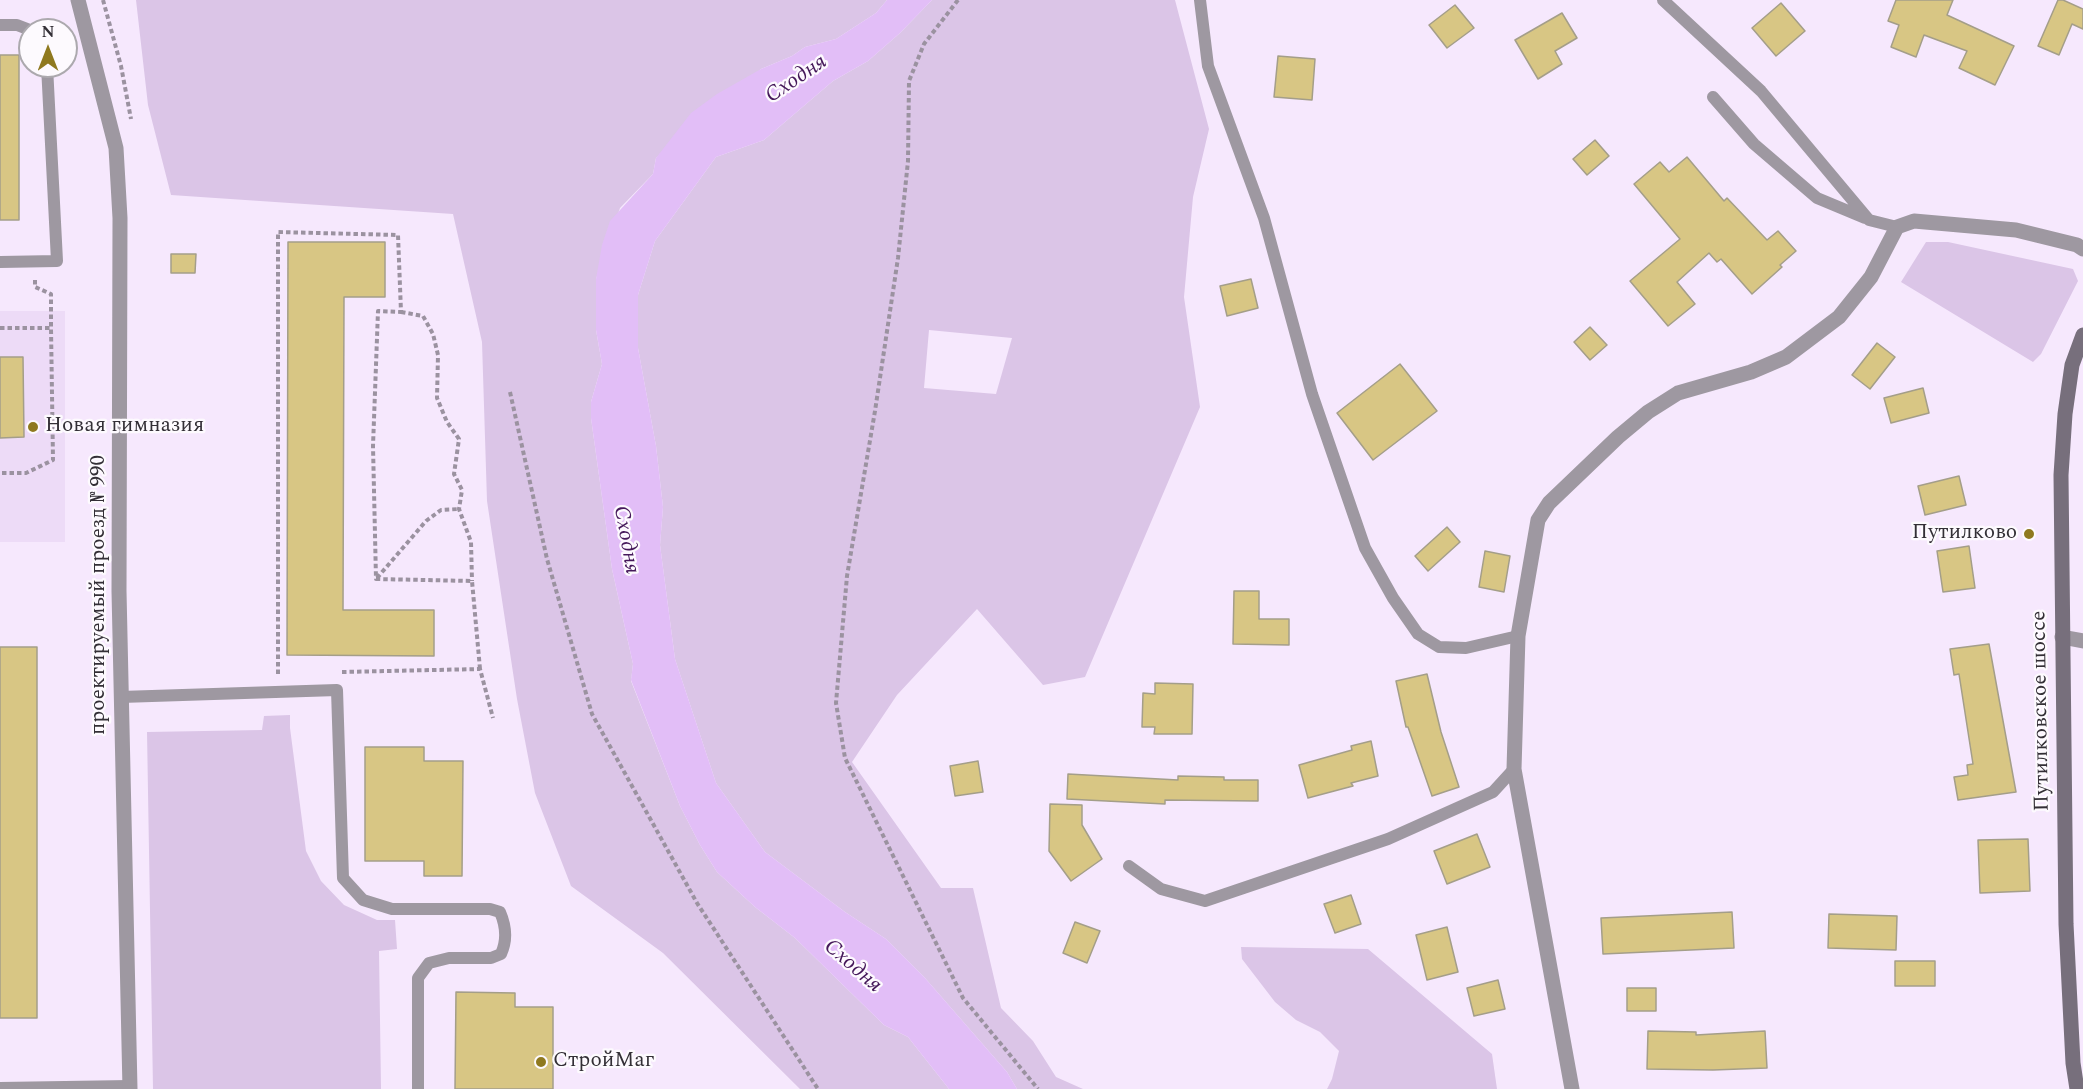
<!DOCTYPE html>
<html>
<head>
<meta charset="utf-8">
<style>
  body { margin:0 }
  #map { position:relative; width:2083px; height:1089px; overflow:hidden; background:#f6e8fd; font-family:Spectral,serif }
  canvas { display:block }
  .north { position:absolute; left:18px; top:18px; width:60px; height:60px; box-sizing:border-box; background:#fdfafe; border:2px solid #aca9ae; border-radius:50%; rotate:0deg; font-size:16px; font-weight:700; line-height:24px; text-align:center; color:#332f36 }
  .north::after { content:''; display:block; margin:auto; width:21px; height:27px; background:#8f791f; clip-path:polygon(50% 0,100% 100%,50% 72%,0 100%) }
</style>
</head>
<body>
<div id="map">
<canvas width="2083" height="1089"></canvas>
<div class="north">N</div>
</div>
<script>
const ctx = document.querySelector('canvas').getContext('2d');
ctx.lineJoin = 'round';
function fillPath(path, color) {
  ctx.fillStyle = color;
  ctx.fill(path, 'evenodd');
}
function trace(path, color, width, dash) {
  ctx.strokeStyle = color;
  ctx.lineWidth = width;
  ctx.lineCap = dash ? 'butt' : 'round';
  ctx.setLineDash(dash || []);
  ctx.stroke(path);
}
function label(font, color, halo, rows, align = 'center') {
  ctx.font = font + ' Spectral,serif';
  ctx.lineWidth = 4.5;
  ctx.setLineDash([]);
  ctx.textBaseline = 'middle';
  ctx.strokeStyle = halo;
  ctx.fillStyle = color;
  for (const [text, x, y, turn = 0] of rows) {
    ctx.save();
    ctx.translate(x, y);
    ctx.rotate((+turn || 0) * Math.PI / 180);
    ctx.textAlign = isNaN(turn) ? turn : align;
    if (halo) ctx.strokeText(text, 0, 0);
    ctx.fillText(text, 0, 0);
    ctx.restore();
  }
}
const built = new Path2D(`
  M 0,311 L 65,311 L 65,542 L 0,542 Z`);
const green = new Path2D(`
  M 136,0 L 887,0 L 876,13 L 836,39 L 805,47 L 792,56 L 761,69 L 656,158 L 653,174 L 620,208 L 596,279 L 596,330 L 602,364 L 591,402 L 591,418 L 612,569 L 633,664 L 631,681 L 680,806 L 700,845 L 717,872 L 755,907 L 795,938 L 884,1025 L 908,1037 L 949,1089 L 800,1089 L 663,953 L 571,886 L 535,793 L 517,699 L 487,501 L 482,342 L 453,214 L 171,195 L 148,105 Z
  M 932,0 L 1175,0 L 1209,129 L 1193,197 L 1184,297 L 1200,407 L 1085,677 L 1043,685 L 977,609 L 897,695 L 852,762 L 941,888 L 973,888 L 1001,1008 L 1033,1041 L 1056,1077 L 1083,1089 L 1017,1089 L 1007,1072 L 925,978 L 886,939 L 845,912 L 765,852 L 716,783 L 675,659 L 660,545 L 663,507 L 656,446 L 638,348 L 638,295 L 655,241 L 716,157 L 764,140 L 833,81 L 868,61 L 900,33 ZM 929,330 L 1012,338 L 996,394 L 924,388 Z
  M 1926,242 L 1948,242 L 2073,269 L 2078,281 L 2041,354 L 2033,362 L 1901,282 Z
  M 290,715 L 290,728 L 306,851 L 321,881 L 344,905 L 377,920 L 395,920 L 397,949 L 379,951 L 381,1089 L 153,1089 L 147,732 L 262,730 L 264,716 Z
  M 1241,947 L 1368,949 L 1492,1054 L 1497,1089 L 1327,1089 L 1332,1079 L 1339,1051 L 1320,1032 L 1296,1020 L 1275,1002 L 1242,959 Z`);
const water = new Path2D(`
  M 887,0 L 932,0 L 900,33 L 868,61 L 833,81 L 764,140 L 716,157 L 655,241 L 638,295 L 638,348 L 656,446 L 663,507 L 660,545 L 675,659 L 716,783 L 765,852 L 845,912 L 886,939 L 925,978 L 1007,1072 L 1017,1089 L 949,1089 L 908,1037 L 884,1025 L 795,938 L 755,907 L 717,872 L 700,845 L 680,806 L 631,680 L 633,664 L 612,569 L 591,418 L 591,402 L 602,364 L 596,330 L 596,279 L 602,245 L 610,221 L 653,174 L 656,158 L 691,113 L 717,94 L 761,69 L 792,56 L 805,47 L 836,39 L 876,13 Z`);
const building = new Path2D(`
  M 1896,0 L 1953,0 L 1947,15 L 2014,46 L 1995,85 L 1959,68 L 1967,51 L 1924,35 L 1916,57 L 1891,47 L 1899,25 L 1888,21 Z
  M 2058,0 L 2063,0 L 2083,9 L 2083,29 L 2072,24 L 2059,55 L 2038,46 Z
  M 1781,3 L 1805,31 L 1776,56 L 1752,28 Z
  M 1455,5 L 1474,28 L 1447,48 L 1429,25 Z
  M 1562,13 L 1577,38 L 1555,51 L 1562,64 L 1538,79 L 1515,40 Z
  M 0,55 L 19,55 L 19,220 L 0,220 Z
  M 1278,56 L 1315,59 L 1312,100 L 1274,97 Z
  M 1595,140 L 1609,156 L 1587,175 L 1573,159 Z
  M 1687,157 L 1724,201 L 1727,198 L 1767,240 L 1778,231 L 1796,251 L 1780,265 L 1782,267 L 1752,294 L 1721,259 L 1717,262 L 1709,253 L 1677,282 L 1695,304 L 1668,326 L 1630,281 L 1680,239 L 1634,184 L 1660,162 L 1669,172 Z
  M 288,242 L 385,242 L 385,297 L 344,297 L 343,610 L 434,610 L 434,656 L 287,655 Z
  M 171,254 L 196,254 L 195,273 L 171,273 Z
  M 1251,279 L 1258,308 L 1227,316 L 1220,286 Z
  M 1590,327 L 1607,345 L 1590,360 L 1574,342 Z
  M 1877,343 L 1895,357 L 1870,389 L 1852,375 Z
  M 0,357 L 23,357 L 24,437 L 0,438 Z
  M 1400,364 L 1437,411 L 1373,460 L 1337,413 Z
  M 1923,388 L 1929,413 L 1891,423 L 1884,398 Z
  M 1959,476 L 1966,505 L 1925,515 L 1918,486 Z
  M 1447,527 L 1460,542 L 1428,571 L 1415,556 Z
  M 1969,546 L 1975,588 L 1943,592 L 1937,551 Z
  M 1485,551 L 1510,556 L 1504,592 L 1479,587 Z
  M 1234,591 L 1259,591 L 1259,619 L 1289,619 L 1289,645 L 1233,644 Z
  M 1989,644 L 2016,792 L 1958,800 L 1954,777 L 1968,775 L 1967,765 L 1973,764 L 1959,674 L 1954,675 L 1950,649 Z
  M 0,647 L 37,647 L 37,1018 L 0,1018 Z
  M 1427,674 L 1441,732 L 1459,787 L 1432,796 L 1408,727 L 1406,727 L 1396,681 Z
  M 1155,683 L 1193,684 L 1192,734 L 1154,734 L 1155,727 L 1142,727 L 1143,693 L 1155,694 Z
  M 1371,741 L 1378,776 L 1351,783 L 1353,786 L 1308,798 L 1299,765 L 1352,750 L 1351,746 Z
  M 365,747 L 424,747 L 424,761 L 463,761 L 462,876 L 424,876 L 424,861 L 365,861 Z
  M 978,761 L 983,792 L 955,796 L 950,766 Z
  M 1068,774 L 1178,780 L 1178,776 L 1224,777 L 1224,780 L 1258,780 L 1258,801 L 1165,800 L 1165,804 L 1067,799 Z
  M 1050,804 L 1082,805 L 1082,825 L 1102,859 L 1071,881 L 1049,851 Z
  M 1477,834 L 1490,867 L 1447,884 L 1434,851 Z
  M 2028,839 L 2030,891 L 1980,893 L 1978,840 Z
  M 1351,895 L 1361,924 L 1335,933 L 1324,904 Z
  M 1732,912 L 1734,948 L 1603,954 L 1601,918 Z
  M 1829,914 L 1897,916 L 1896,950 L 1828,948 Z
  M 1075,922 L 1100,931 L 1087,963 L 1063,953 Z
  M 1447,927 L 1458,972 L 1427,980 L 1416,935 Z
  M 1895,961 L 1935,961 L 1935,986 L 1895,986 Z
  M 1498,980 L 1505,1009 L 1474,1016 L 1467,988 Z
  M 1627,988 L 1656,988 L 1656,1011 L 1627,1011 Z
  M 456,992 L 515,993 L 515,1007 L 553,1007 L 553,1089 L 455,1089 Z
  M 1648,1031 L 1696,1032 L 1696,1035 L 1765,1031 L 1767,1068 L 1713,1070 L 1647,1069 Z`);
const path = new Path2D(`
  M 103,0 L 121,66 L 131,119
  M 958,0 L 924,44 L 909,81 L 908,161 L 898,258 L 875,411 L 847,576 L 836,703 L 845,758 L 963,998 L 1038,1089
  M 35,280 L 35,287 L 51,294 L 51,328
  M 401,312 L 423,316 L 433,334 L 438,355 L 437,398 L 447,422 L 459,439 L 454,474 L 462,490 L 459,509 L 471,542 L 472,581
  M 0,328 L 51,328 L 53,460 L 26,473 L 0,473
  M 510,392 L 547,559 L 592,714 L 697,903 L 818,1089
  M 377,578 L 426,521 L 441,510 L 459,509
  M 342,672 L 480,669 L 493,718
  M 278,674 L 278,232 L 398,235 L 401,312 L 378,311 L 373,446 L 376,579 L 472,581 L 480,669`);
const service = new Path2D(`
  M 1200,0 L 1208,66 L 1264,218 L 1312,394 L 1365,548 L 1393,598 L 1418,634 L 1439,647 L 1466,648 L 1518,636
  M 1663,0 L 1761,91 L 1869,220 L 1897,227
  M 0,25 L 17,25 L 30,30
  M 1713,97 L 1754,144 L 1817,198 L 1865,218
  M 0,262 L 57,261 L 47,66
  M 121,697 L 337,690 L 343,878 L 363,900 L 392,909 L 490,909 L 500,912 C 506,926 507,941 501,954 L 491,958 L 449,958 L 429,963 L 418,978 L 418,1089
  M 1129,866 L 1161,889 L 1205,901 L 1388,839 L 1493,792 L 1514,769
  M 0,1088 L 130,1086`);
const minor = new Path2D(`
  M 78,0 L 116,148 L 120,218 L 119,591 L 130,1089
  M 2062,637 L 2083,641
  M 1572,1089 L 1514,769 L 1518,636 L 1538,520 L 1549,503 L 1618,437 L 1648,412 L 1678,393 L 1751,372 L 1786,357 L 1839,317 L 1871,277 L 1897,227 L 1914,221 L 2016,230 L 2077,245 L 2083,249`);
const secondary = new Path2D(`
  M 2077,1089 L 2073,1063 L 2066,924 L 2061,475 L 2065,414 L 2072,365 L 2083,335`);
const markers = [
  [33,427,6,"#8f791f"],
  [2029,534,6,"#8f791f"],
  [541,1062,6,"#8f791f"]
];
const poiNames = [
  ["Новая гимназия",45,427],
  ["Путилково",2017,534,"right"],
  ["СтройМаг",553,1062]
];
const streetNames = [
  ["проектируемый проезд № 990",100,595,-90],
  ["Путилковское шоссе",2042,711,-91]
];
const waterNames = [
  ["Сходня",797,80,-34],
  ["Сходня",625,540,80],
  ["Сходня",852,967,41]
];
fillPath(built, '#eddbf7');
fillPath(green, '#dbc5e7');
fillPath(water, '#e2bef7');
fillPath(building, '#d8c684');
trace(building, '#a49e89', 1.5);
trace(path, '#9b92a0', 4, [4.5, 3]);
trace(service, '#9e98a1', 12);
trace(minor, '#9e98a1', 15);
trace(secondary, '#776f7c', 15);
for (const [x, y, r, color] of markers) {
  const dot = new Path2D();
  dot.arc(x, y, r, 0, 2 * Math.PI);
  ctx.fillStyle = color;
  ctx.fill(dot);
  trace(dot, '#fdfafe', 2);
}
label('21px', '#332f36', '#fdfafe', poiNames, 'left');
label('21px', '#332f36', '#fdfafe', streetNames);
label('italic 22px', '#45185a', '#fdfafe', waterNames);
</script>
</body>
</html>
